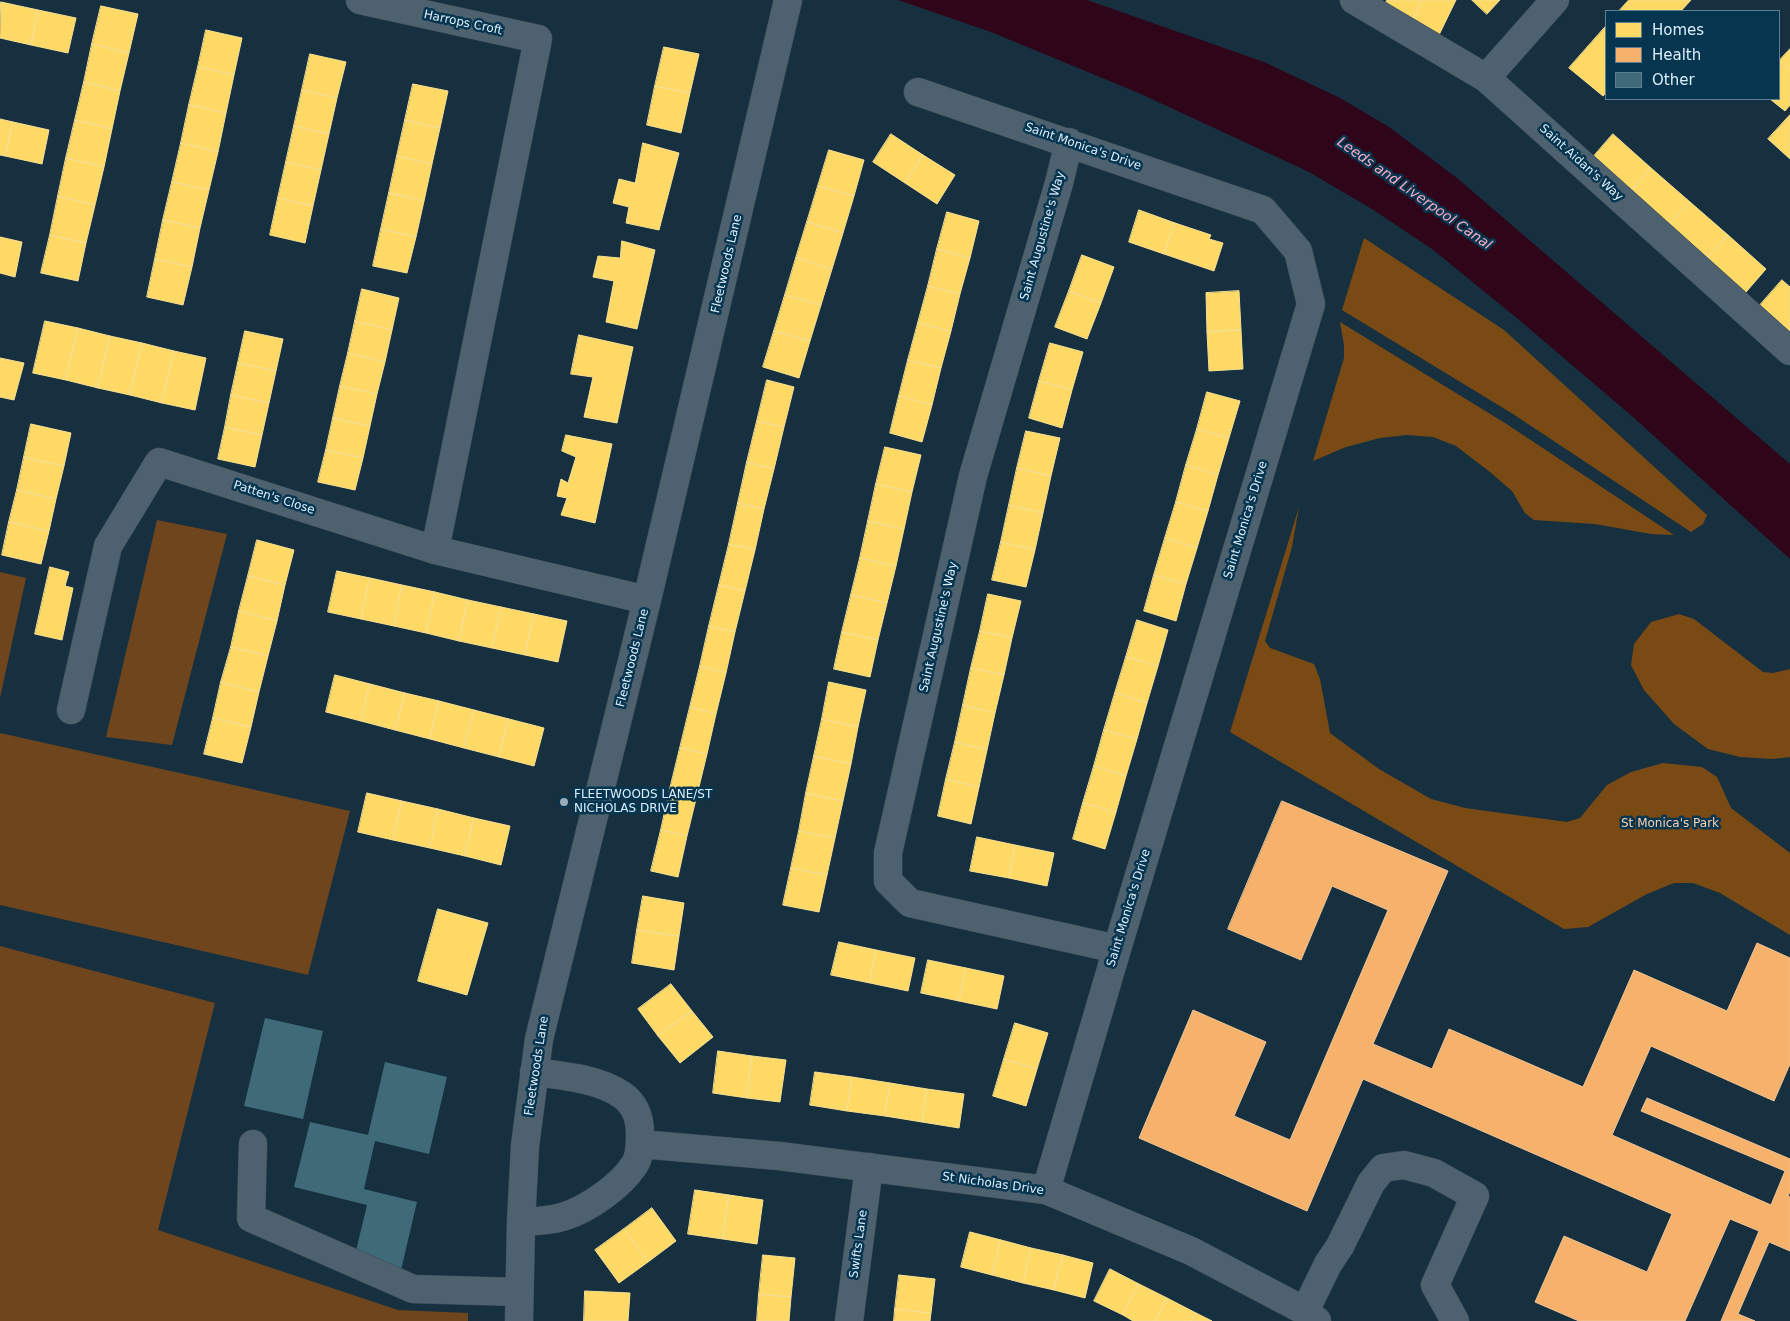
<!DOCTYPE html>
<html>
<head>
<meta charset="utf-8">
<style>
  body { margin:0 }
  #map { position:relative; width:1790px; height:1321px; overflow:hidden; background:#17303f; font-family:"DejaVu Sans",sans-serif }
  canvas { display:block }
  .legend { position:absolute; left:1605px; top:10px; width:175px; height:90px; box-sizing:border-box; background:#063550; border:1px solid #5c7f94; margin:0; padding:6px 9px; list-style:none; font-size:15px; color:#ddeefb }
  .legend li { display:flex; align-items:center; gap:10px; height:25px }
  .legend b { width:25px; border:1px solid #5c7f94 }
</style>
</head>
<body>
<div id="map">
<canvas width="1790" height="1321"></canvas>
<ul class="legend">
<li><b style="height:14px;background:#ffd966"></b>Homes</li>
<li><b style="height:14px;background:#f6b26b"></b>Health</li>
<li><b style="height:14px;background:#3f6a78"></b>Other</li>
</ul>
</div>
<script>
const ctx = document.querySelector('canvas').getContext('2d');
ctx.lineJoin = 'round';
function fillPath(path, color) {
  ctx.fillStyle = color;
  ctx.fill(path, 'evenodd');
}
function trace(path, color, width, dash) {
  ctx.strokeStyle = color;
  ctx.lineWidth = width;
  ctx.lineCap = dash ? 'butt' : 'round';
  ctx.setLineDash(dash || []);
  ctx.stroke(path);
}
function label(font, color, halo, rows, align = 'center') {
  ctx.font = font + ' "DejaVu Sans",sans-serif';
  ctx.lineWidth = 5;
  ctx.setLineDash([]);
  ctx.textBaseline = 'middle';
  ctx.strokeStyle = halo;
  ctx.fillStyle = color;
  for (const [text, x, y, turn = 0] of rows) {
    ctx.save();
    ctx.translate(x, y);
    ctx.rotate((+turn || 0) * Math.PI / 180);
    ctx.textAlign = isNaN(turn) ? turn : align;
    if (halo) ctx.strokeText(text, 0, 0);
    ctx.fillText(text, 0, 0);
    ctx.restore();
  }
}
const green = new Path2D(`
  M 157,520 L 227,534 L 172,745 L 106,737 Z
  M 0,572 L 26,578 L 0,698 Z
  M 0,733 L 350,811 L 308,975 L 0,905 Z
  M 0,946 L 215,1003 L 158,1230 L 398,1310 L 468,1313 L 468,1321 L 0,1321 Z`);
const forest = new Path2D(`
  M 1364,238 L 1504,330 L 1707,515 L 1703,524 L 1691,532 L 1513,414 L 1342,310 Z
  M 1340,322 L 1505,423 L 1674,535 L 1651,534 L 1595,524 L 1534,520 L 1525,513 L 1512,491 L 1490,472 L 1456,446 L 1433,437 L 1407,435 L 1380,438 L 1346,447 L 1313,461 L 1344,358 L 1344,345 Z
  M 1299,507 L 1292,547 L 1265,641 L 1270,648 L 1314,664 L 1320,679 L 1330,733 L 1379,769 L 1431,799 L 1465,808 L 1567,822 L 1580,818 L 1607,785 L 1631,772 L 1663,763 L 1702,767 L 1717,777 L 1731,808 L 1790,853 L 1790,935 L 1720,893 L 1693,883 L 1674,883 L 1647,894 L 1588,927 L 1564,929 L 1230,732 Z
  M 1679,614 L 1694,619 L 1763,672 L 1773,673 L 1790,669 L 1790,757 L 1773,759 L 1740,757 L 1708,749 L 1674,724 L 1644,690 L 1631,665 L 1634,644 L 1651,622 Z`);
const water = new Path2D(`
  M 898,0 L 1087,0 L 1264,62 L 1340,98 L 1389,127 L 1457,178 L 1790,464 L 1790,559 L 1633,417 L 1518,319 L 1432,249 L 1372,209 L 1309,172 L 1141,94 L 991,32 Z`);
const homes = new Path2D(`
  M 1387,0 L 1422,0 L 1411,24 L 1383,10 Z
  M 1422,0 L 1456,0 L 1438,37 L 1411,24 Z
  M 1472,0 L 1500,0 L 1487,14 Z
  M 1629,0 L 1691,0 L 1681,11 L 1619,11 Z
  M 1,2 L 38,10 L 31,45 L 0,38 Z
  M 101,6 L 138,14 L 129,53 L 92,44 Z
  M 38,10 L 76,18 L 68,53 L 31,45 Z
  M 1606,26 L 1606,93 L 1603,96 L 1569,68 Z
  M 206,30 L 242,38 L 234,75 L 198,67 Z
  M 92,44 L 129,53 L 120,91 L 84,82 Z
  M 664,47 L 699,54 L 690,93 L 655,86 Z
  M 1790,49 L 1790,70 L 1779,61 Z
  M 310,54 L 346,62 L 337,98 L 302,90 Z
  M 1779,61 L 1790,70 L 1790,105 L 1785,111 L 1770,99 L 1779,99 Z
  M 198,67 L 234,75 L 226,113 L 189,105 Z
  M 84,82 L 120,91 L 112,129 L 75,120 Z
  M 413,84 L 448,91 L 440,128 L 405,120 Z
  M 655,86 L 690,93 L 681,133 L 647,125 Z
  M 302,90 L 337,98 L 329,134 L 294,126 Z
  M 189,105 L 226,113 L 218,152 L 181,143 Z
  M 1790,115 L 1790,159 L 1768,139 Z
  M 0,119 L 13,122 L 5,156 L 0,155 Z
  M 75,120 L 112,129 L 104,167 L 66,158 Z
  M 405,120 L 440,128 L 432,164 L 397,156 Z
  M 13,122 L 49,130 L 42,164 L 5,156 Z
  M 294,126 L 329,134 L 321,170 L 286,162 Z
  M 891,134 L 923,155 L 905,183 L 873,162 Z
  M 1613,134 L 1651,168 L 1625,198 L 1587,164 Z
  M 181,143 L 218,152 L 209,190 L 172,182 Z
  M 643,143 L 679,153 L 659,230 L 626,223 L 629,207 L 613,203 L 619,179 L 635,183 Z
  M 829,150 L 864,160 L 854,196 L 818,186 Z
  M 923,155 L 955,175 L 937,204 L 905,183 Z
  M 397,156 L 432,164 L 424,201 L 389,193 Z
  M 66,158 L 104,167 L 95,205 L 58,196 Z
  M 286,162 L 321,170 L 313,206 L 278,198 Z
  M 1651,168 L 1690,202 L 1663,231 L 1625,198 Z
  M 172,182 L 209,190 L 200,228 L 163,220 Z
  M 818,186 L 854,196 L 843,233 L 807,222 Z
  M 389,193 L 424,201 L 416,237 L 381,229 Z
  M 58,196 L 95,205 L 86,243 L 50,235 Z
  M 278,198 L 313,206 L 305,243 L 270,235 Z
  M 1690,202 L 1728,235 L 1702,265 L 1663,231 Z
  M 1139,210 L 1175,223 L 1164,254 L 1129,242 Z
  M 947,212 L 979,221 L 970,258 L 937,249 Z
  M 163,220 L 200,228 L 192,267 L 155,259 Z
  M 807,222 L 843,233 L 832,269 L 796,258 Z
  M 1175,223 L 1211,235 L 1209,239 L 1223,243 L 1214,271 L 1164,254 Z
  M 381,229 L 416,237 L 407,273 L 373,266 Z
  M 50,235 L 86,243 L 78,281 L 41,273 Z
  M 1728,235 L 1766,269 L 1740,299 L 1702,265 Z
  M 0,237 L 22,242 L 15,277 L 0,273 Z
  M 622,241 L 655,250 L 637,329 L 606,322 L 614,281 L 593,277 L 598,256 L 620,258 Z
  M 937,249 L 970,258 L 960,294 L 928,286 Z
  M 1082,255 L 1114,267 L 1101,303 L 1069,291 Z
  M 796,258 L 832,269 L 821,305 L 785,295 Z
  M 155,259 L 192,267 L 183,305 L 147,297 Z
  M 1782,280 L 1790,287 L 1790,343 L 1754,312 Z
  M 928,286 L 960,294 L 951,331 L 918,323 Z
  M 362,289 L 399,298 L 392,330 L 355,321 Z
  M 1069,291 L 1101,303 L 1087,339 L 1055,327 Z
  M 1239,291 L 1241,330 L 1207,332 L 1206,293 Z
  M 785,295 L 821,305 L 810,341 L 774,331 Z
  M 45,321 L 78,328 L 66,380 L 33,373 Z
  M 355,321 L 392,330 L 385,362 L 348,353 Z
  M 918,323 L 951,331 L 941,368 L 908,360 Z
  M 78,328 L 110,336 L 98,388 L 66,380 Z
  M 1241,330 L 1243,369 L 1209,371 L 1207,332 Z
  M 245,331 L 283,339 L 276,371 L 238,363 Z
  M 774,331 L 810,341 L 799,378 L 763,367 Z
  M 579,335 L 633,347 L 617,423 L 584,417 L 593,377 L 571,374 Z
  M 110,336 L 142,343 L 130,395 L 98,388 Z
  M 142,343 L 174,351 L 162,403 L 130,395 Z
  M 1050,343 L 1083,352 L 1072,390 L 1039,381 Z
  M 174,351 L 206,358 L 195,410 L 162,403 Z
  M 348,353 L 385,362 L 377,394 L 340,386 Z
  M 0,358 L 24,363 L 14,400 L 0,397 Z
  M 908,360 L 941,368 L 932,405 L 899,396 Z
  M 238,363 L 276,371 L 269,403 L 231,395 Z
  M 767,380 L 794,387 L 784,427 L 757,421 Z
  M 1039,381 L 1072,390 L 1062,428 L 1029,418 Z
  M 340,386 L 377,394 L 370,426 L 333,418 Z
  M 1207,392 L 1240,401 L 1229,438 L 1197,429 Z
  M 231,395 L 269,403 L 262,435 L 225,427 Z
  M 899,396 L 932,405 L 922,442 L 890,433 Z
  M 333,418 L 370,426 L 363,458 L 326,450 Z
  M 757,421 L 784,427 L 774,469 L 747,462 Z
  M 31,424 L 71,433 L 64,466 L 24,457 Z
  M 225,427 L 262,435 L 255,467 L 218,459 Z
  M 1197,429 L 1229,438 L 1218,475 L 1186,465 Z
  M 1026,431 L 1060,438 L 1051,476 L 1017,468 Z
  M 566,435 L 612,444 L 595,523 L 561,515 L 567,498 L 557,496 L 561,479 L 568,483 L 576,457 L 562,451 Z
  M 885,447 L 921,455 L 912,492 L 876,484 Z
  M 326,450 L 363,458 L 355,490 L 318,482 Z
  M 24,457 L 64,466 L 56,499 L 17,490 Z
  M 747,462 L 774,469 L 764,509 L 738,503 Z
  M 1186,465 L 1218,475 L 1208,511 L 1176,502 Z
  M 1017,468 L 1051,476 L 1043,513 L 1009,505 Z
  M 876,484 L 912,492 L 904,529 L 868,521 Z
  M 17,490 L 56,499 L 49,531 L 9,522 Z
  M 1176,502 L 1208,511 L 1197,548 L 1165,538 Z
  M 738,503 L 764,509 L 755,550 L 729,544 Z
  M 1009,505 L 1043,513 L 1035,550 L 1001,542 Z
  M 868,521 L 904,529 L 896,566 L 860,558 Z
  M 9,522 L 49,531 L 41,564 L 2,555 Z
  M 1165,538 L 1197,548 L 1186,584 L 1154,575 Z
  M 257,540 L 294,550 L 285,585 L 248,576 Z
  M 1001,542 L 1035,550 L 1026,587 L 992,580 Z
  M 729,544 L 755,550 L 745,591 L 719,585 Z
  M 860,558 L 896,566 L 887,603 L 851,595 Z
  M 50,567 L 69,572 L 65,586 L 73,588 L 62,640 L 35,634 Z
  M 337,571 L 370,578 L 361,619 L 328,612 Z
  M 1154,575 L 1186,584 L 1176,621 L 1144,611 Z
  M 248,576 L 285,585 L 277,621 L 239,611 Z
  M 370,578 L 402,585 L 394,626 L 361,619 Z
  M 402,585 L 435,592 L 426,633 L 394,626 Z
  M 719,585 L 745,591 L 735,632 L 709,626 Z
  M 435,592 L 468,600 L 459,641 L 426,633 Z
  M 988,594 L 1021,601 L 1012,638 L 980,631 Z
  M 851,595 L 887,603 L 878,640 L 842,632 Z
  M 468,600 L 501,607 L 492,648 L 459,641 Z
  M 501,607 L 534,614 L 525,655 L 492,648 Z
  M 239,611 L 277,621 L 268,656 L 231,647 Z
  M 534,614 L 567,621 L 558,662 L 525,655 Z
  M 1137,620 L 1168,630 L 1158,666 L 1126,657 Z
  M 709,626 L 735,632 L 726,673 L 700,666 Z
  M 980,631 L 1012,638 L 1004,675 L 971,668 Z
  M 842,632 L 878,640 L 870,677 L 834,669 Z
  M 231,647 L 268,656 L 259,692 L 221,682 Z
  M 1126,657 L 1158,666 L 1147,703 L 1115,693 Z
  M 700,666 L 726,673 L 716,714 L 690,707 Z
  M 971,668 L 1004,675 L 995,713 L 963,705 Z
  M 335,675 L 370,684 L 361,721 L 326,712 Z
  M 221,682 L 259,692 L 251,727 L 213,718 Z
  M 829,682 L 866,690 L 858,727 L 822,719 Z
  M 370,684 L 405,693 L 395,730 L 361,721 Z
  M 405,693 L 439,701 L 430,739 L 395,730 Z
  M 1115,693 L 1147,703 L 1137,739 L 1104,730 Z
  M 439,701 L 474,710 L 464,748 L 430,739 Z
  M 963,705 L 995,713 L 987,750 L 955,742 Z
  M 690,707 L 716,714 L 707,754 L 680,748 Z
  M 474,710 L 509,719 L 499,757 L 464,748 Z
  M 213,718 L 251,727 L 242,763 L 204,754 Z
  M 509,719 L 544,728 L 534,766 L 499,757 Z
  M 822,719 L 858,727 L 851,764 L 814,756 Z
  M 1104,730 L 1137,739 L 1126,776 L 1094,766 Z
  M 955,742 L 987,750 L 979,787 L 946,779 Z
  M 680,748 L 707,754 L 697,795 L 670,789 Z
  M 814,756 L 851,764 L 843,801 L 806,793 Z
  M 1094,766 L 1126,776 L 1116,812 L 1083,803 Z
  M 946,779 L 979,787 L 971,824 L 938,816 Z
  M 670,789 L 697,795 L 687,836 L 661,830 Z
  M 367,793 L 402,801 L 393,840 L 358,832 Z
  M 806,793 L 843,801 L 835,838 L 799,831 Z
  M 402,801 L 438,809 L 430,848 L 393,840 Z
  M 1083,803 L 1116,812 L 1105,849 L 1073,839 Z
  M 438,809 L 474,818 L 465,856 L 430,848 Z
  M 474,818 L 510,826 L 501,865 L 465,856 Z
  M 661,830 L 687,836 L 678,877 L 651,871 Z
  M 799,831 L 835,838 L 827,875 L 791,868 Z
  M 977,837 L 1015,845 L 1009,878 L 970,871 Z
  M 1015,845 L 1054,853 L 1047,886 L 1009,878 Z
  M 791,868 L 827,875 L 819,912 L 783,905 Z
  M 643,896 L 684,903 L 679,936 L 637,930 Z
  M 438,909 L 488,923 L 467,995 L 418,981 Z
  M 637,930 L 679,936 L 674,970 L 632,963 Z
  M 839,942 L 876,950 L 870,983 L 831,975 Z
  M 876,950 L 915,958 L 908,991 L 870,983 Z
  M 928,960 L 966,968 L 959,1001 L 921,993 Z
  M 966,968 L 1004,976 L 997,1009 L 959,1001 Z
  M 671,984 L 692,1011 L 658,1036 L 638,1009 Z
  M 692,1011 L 713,1037 L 680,1063 L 658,1036 Z
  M 1015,1023 L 1048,1033 L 1037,1069 L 1004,1059 Z
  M 718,1051 L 752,1056 L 747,1098 L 713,1093 Z
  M 752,1056 L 786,1060 L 780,1102 L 747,1098 Z
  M 1004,1059 L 1037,1069 L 1026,1106 L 993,1096 Z
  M 815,1072 L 852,1077 L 847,1111 L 810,1105 Z
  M 852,1077 L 890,1083 L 885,1116 L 847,1111 Z
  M 890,1083 L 927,1089 L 922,1122 L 885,1116 Z
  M 927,1089 L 964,1094 L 959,1128 L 922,1122 Z
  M 695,1190 L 729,1195 L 723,1239 L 688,1234 Z
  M 729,1195 L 763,1200 L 757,1244 L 723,1239 Z
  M 652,1208 L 676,1241 L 648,1262 L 624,1229 Z
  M 624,1229 L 648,1262 L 619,1283 L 595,1250 Z
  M 970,1232 L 1001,1240 L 992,1275 L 961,1267 Z
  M 1001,1240 L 1031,1248 L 1023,1283 L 992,1275 Z
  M 1031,1248 L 1063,1255 L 1054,1290 L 1023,1283 Z
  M 763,1255 L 795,1258 L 791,1297 L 759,1294 Z
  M 1063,1255 L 1093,1263 L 1085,1298 L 1054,1290 Z
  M 1110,1269 L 1139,1284 L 1123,1315 L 1094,1301 Z
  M 899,1275 L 935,1279 L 931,1313 L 895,1309 Z
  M 1139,1284 L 1167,1298 L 1155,1321 L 1133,1321 L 1123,1315 Z
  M 585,1291 L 630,1293 L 628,1321 L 584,1321 Z
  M 759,1294 L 791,1297 L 789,1321 L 757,1321 Z
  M 1167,1298 L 1196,1313 L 1191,1321 L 1155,1321 Z
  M 895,1309 L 931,1313 L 930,1321 L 894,1321 Z
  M 1196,1313 L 1212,1321 L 1191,1321 Z`);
const health = new Path2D(`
  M 1282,801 L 1448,871 L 1373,1044 L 1432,1069 L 1449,1029 L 1583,1087 L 1634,970 L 1727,1011 L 1757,943 L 1790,958 L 1790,1064 L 1774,1101 L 1651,1046 L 1612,1135 L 1771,1205 L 1785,1171 L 1641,1111 L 1647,1098 L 1790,1159 L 1790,1192 L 1788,1196 L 1790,1197 L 1790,1251 L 1769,1242 L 1738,1314 L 1755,1321 L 1721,1321 L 1759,1231 L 1730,1219 L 1685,1321 L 1579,1321 L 1535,1302 L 1564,1236 L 1647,1272 L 1672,1214 L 1363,1079 L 1307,1211 L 1139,1138 L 1193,1010 L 1266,1042 L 1234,1116 L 1290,1140 L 1388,910 L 1332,886 L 1301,960 L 1228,929 Z`);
const building = new Path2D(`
  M 265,1018 L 323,1031 L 303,1119 L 244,1106 Z
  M 385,1062 L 447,1077 L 429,1154 L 375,1141 L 364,1189 L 417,1202 L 401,1270 L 354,1259 L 367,1205 L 294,1187 L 310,1122 L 368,1135 Z`);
const minor = new Path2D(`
  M 360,0 L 538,39 L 435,550
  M 1354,0 L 1486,78 L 1790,351
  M 1486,78 L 1555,0
  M 918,92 L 1263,210 L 1298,251 L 1311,304 L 1117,949 L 1046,1190
  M 1069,142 L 1059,183 L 973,476 L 888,853 L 888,881 L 910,903 L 1117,949
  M 71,710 L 108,546 L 159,462 L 435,550 L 647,600
  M 253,1144 L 251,1218 L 413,1289 L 518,1292
  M 640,1144 L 779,1156 L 1046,1190 L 1191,1251 L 1305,1311 L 1317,1321
  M 521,1222 C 535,1221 549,1221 562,1217 C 587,1210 621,1186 635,1164 C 640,1156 640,1143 640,1134 C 640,1118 635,1104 622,1095 C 597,1078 562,1076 534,1072
  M 1305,1311 L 1328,1264 L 1340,1246 L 1371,1183 L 1383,1168 L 1404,1165 L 1434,1173 L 1475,1196 L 1435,1285 L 1455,1321
  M 519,1321 L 521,1222 L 525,1146 L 539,1039 L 647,600 L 788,0
  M 849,1321 L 869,1167`);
const markers = [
  [564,802,5,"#98acb9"]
];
const streetNames = [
  ["Harrops Croft",463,23,12],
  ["Saint Monica's Drive",1083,147,19],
  ["Saint Aidan's Way",1581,163,42],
  ["Saint Augustine's Way",1043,236,-74],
  ["Fleetwoods Lane",727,264,-77],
  ["Patten's Close",274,498,18],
  ["Saint Monica's Drive",1246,520,-73],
  ["Saint Augustine's Way",939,627,-77],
  ["Fleetwoods Lane",633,658,-76],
  ["Saint Monica's Drive",1129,908,-73],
  ["Fleetwoods Lane",537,1066,-81],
  ["St Nicholas Drive",993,1184,8],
  ["Swifts Lane",859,1244,-82]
];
const poiNames = [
  ["FLEETWOODS LANE/ST",574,795],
  ["NICHOLAS DRIVE",574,809]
];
const parkNames = [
  ["St Monica's Park",1670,824]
];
const waterNames = [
  ["Leeds and Liverpool Canal",1414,194,35]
];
fillPath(green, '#6e451d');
fillPath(forest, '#7a4a15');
fillPath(water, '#2e0519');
fillPath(homes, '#ffd966');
trace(homes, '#f5df93', 1);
fillPath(health, '#f6b26b');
trace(health, '#eec496', 1);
fillPath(building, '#3f6a78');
trace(minor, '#3b4c56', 29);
trace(minor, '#4e616f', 28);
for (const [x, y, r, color] of markers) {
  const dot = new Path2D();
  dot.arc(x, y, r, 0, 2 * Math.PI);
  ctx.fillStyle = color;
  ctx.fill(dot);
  trace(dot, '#063550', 2);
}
label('12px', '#ddeefb', '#063550', streetNames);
label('12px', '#ddeefb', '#063550', poiNames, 'left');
label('12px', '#fcd2b0', '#063550', parkNames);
label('italic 14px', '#fcacc3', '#063550', waterNames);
</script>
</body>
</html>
